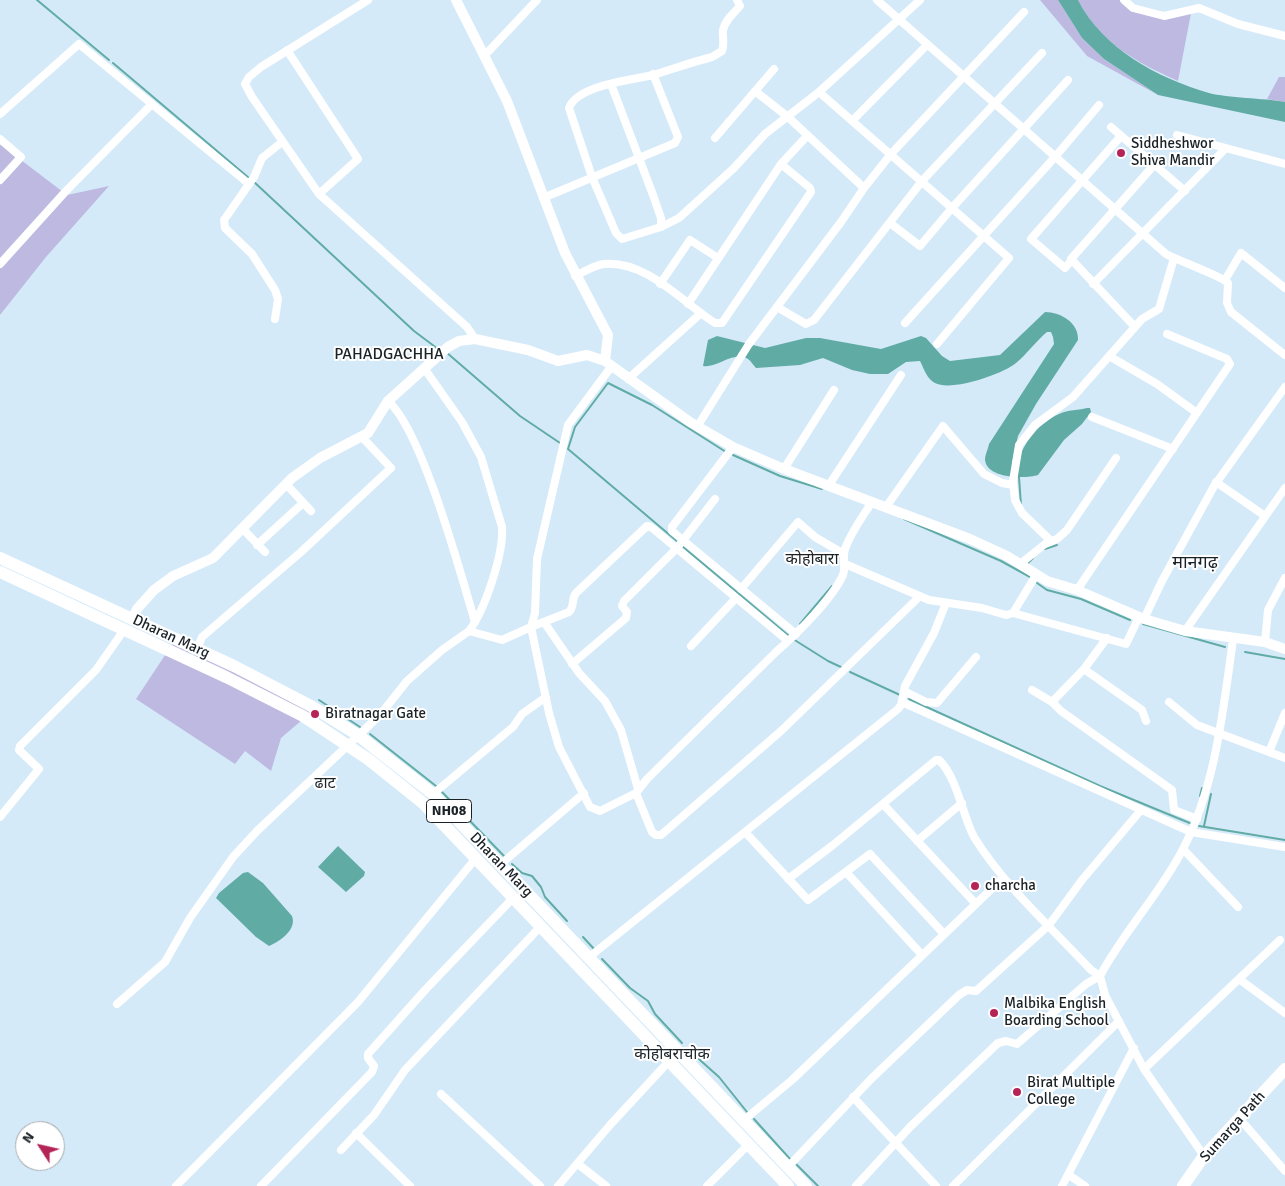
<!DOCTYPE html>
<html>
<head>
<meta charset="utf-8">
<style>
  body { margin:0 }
  #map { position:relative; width:1285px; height:1186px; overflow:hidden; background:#d5eaf9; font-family:Signika,sans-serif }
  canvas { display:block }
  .north { position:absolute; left:15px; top:1121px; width:50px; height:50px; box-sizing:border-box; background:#fff; border:1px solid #a3a7a9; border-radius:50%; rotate:305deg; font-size:14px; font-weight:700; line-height:20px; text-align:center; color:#1a2227 }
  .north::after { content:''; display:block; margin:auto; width:18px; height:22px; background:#b42456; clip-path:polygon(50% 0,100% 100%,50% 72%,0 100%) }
</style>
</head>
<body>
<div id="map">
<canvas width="1285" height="1186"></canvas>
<div class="north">N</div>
</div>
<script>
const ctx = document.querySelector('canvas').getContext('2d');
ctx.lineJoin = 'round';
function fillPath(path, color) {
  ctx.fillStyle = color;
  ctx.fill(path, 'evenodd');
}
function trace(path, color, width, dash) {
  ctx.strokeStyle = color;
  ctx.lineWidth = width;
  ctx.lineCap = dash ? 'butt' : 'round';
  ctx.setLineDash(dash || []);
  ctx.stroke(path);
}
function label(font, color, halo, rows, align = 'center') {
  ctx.font = font + ' Signika,"Noto Sans Devanagari",sans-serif';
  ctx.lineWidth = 4;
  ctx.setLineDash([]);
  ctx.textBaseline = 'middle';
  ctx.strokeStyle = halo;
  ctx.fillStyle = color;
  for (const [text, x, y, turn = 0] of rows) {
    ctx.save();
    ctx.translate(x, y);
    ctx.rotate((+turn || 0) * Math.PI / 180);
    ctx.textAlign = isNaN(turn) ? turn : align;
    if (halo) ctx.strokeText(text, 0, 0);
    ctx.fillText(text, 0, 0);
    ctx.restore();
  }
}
const green = new Path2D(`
  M 1040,0 L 1058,0 L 1082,38 L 1104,59 L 1158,95 L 1087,56 Z
  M 1078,0 L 1124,0 C 1146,20 1167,15 1192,8 L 1178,81 C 1136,62 1100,43 1078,0 Z
  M 1279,77 L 1285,77 L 1285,102 L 1267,99 Z
  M 0,144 L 67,195 L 109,186 L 46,257 L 0,315 Z
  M 175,640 L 192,655 L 220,660 L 315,709 L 281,738 L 271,771 L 245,751 L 235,764 L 136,699 Z`);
const water = new Path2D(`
  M 1058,0 L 1078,0 C 1103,49 1158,78 1209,93 C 1228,98 1263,98 1285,102 L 1285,122 L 1158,95 L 1104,59 L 1082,38 Z
  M 1045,312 C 1061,312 1079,323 1078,340 L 1036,404 L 1018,436 L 1012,463 L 1016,467 C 1022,444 1040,420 1064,412 C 1071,410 1079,410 1087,408 L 1090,408 L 1091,412 L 1082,424 L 1064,440 L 1038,475 C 1026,479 987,479 985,460 C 985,455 988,449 989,444 L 1054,344 L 1053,337 L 1051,332 L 1047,332 C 1036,341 1027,354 1016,363 C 1003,374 951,392 935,383 C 927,379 924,369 920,361 L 906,362 L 888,374 L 870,374 L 852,370 L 823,358 L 800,365 L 756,368 C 753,365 751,361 748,359 C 734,350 716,369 703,366 L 708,340 L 717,336 L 765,348 L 806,338 L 820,338 L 881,349 L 921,336 L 926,338 L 942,356 L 950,361 L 1000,355 Z
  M 338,846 L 365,872 L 364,876 L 346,892 L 318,867 Z
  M 248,872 L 263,883 L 292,916 C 297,929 281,941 269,946 L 256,937 L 216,898 L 219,893 L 243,873 Z`);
const stream = new Path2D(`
  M 37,0 L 109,60
  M 113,63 L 249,178
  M 253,181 L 414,331 L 438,349
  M 446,352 L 520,416 L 560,443
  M 733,455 L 780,476 L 822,489
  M 1019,477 L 1021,505
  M 904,519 L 1001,561 L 1030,577
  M 678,542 L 568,449 L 575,427 L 608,383 L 652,405 L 726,452
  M 682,546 L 789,636
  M 1045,549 L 1057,545
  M 1028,563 L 1033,558
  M 1037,583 L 1047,590 L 1081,599 L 1130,620
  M 800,624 L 832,586
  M 1143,624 L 1225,647
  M 793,639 L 828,661 L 843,668
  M 1245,652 L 1285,659
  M 850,672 L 900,695
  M 909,699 L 1100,786 L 1192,824
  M 319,700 L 360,727
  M 370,734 L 436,786
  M 442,792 L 504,856
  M 1200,796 L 1202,788
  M 1199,826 L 1285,840
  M 1204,826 L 1211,794
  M 512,864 L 522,873 L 532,876 L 541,887 L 545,897 L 567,921
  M 583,937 L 595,950
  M 602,959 L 630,988 L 648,1001 L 655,1014 L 682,1043
  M 691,1052 L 719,1077 L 747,1112
  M 754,1119 L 790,1159
  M 795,1163 L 818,1186`);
const minor = new Path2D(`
  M 368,0 L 261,67 L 249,77 L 245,84 L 252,97 L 319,194 L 467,327 L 475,339
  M 737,0 L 740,6 C 734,13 725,20 723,30 C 722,38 725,43 722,51 L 712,57 C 692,62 673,69 653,75 C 632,80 577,85 569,108 L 592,177 L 616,233 L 622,239 L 661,227 L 679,218 L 734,168 L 765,134 L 819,92 L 920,0
  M 877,0 L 1166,254 C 1179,261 1222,276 1228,283 L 1227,303 L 1231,312 L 1285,355
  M 1124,0 L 1133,8 L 1164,16 L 1199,8 L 1238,24 L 1285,36
  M 287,50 L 358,159 L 319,194
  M 485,55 L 537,0
  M 611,84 L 653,195 L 661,218 L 661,227
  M 755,91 L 788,117 L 864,188
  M 819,92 L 1009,258 L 937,344
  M 0,114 L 79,44 L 249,184
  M 853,120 L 927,45
  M 1111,127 L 1185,191
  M 1177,135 L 1285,164
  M 715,138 L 774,69
  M 0,139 L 21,157 L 0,180
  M 543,198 L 675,143 L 678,137 L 653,74
  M 890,223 L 920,246 L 952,208 L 1068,80
  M 1071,261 L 1065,268 L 1031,239 L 1121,136
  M 0,264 L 66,191 L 152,104
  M 575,276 C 584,272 594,265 604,264 C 646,260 682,302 715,323 L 722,323 L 811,192 L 810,188 L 781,164
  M 1225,280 L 1241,253 L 1285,288
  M 660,284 L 690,240 L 718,258
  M 1093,284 L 1225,149
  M 688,304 L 781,164 L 807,136
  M 777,307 L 806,324 L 814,320 L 922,181 L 1042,53
  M 275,319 L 278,299 L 275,290 L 252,254 L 225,228 L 224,220 L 254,177 L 262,158 L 282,142
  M 905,323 L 1055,157 L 1099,105
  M 1135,327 L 1071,259 L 1154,165
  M 1109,356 L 1157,384 L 1197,413
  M 424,368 L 462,422 L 481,457 L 502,527 C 504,553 485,610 469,631
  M 628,379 L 700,314
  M 388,401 C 422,430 461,575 475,622
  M 1092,417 L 1173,449
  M 697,427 L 749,344 L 841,222 L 864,188 L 891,154 L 1024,12
  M 733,447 L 672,527 L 672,531 L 796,634
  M 784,469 L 834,390
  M 1216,482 L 1265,516
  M 286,484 L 311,511
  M 829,485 L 901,375
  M 886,507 L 943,426 L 984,474 L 1002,483 L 1013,485
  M 242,528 L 265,552
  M 1051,541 L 1022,513 L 1015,500 L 1013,481 L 1019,445 L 1035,425 L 1073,397 L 1142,319 L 1159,309 L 1174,258
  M 257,545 L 303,503
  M 845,564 L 929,600 L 982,608 L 1006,615 L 1013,613 L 1036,575
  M 1020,564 L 1045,544 L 1057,539 L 1067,530 L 1116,458
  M 741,589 L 798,522 L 815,537 L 844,554
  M 1077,590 L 1230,364 L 1227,359 L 1167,334
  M 1013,613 L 1126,644 L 1139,617
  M 1144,619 L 1162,581 L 1214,486 L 1285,387
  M 544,622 L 579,673 L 605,701 L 621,730 L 638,789
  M 1185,631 L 1285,488
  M 788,641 L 651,527 L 647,526 L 576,593 C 571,599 575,606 569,612 L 531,627 L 549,713 L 559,747 L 590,807 L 600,811 L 636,793 L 647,779 L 777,651 C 797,634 832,599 843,575 C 846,567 842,557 845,549 C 851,532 863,516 872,502
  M 1265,642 L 1268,610 L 1285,578
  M 691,646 L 736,598
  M 197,649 L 202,637 L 301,552 L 391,468 L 362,437
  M 572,664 L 626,618 L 627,612 L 622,606 L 624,601 L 677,548 L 715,499
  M 1084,669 L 1142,710 L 1146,721
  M 1032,690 L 1052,702 L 1061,711 L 1172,790 L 1174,810 L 1197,819
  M 904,691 L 926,702 L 937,703 L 976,657
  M 902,702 L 1191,832 L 1285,847
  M 1052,702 L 1084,669 L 1107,638
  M 1169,702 L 1197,725 L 1285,758
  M 1269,752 L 1285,713
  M 636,793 L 652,832 L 656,835 L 661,835 L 781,731 L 919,597
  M 433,794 L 513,727 L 522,714 L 546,697
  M 883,804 L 976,904
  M 0,817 L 39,769 L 19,750 L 20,746 L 96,670 L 124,630
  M 746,833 L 808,900 L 870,854 L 944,934
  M 917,841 L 962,803
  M 1183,849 L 1238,907
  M 501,864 L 584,793
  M 846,872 L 922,955
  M 788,879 L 833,845 L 936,760 L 939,760 C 957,777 963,817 974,837 C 1005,887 1051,927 1091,970 L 1100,976 L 1086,984 L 1017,1044 L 1006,1041 L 998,1043 L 910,1127 L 856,1186
  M 588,958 L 898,709 L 901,705 L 905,686 L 934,633 L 946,603
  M 1239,979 L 1285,1013
  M 117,1004 L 165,962 L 190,918 L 233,857 L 257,831 L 380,715 L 407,681 L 442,650 L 469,631 L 502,640 L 531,627 L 535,613 L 537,559 L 568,425 L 611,367
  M 1144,1069 L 1280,940
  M 441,1094 L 540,1186
  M 853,1097 L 936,1186
  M 1240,1119 L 1285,1171
  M 744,1120 L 792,1080 L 1003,878
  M 356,1133 L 410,1186
  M 341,1150 L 374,1115 L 405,1070 L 541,926
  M 1204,1156 L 1144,1069 L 1105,995 L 1100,976 C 1124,931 1160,894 1183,849 C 1216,785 1223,710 1233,640
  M 578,1164 L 606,1186
  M 788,1167 L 871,1079 L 959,995 L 967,990 L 976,991 L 1049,925 L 1082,880 L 1141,810
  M 1069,1175 L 1085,1186
  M 176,1186 L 358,1002 L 476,858
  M 261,1186 L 372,1072 L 374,1066 L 368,1058 L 368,1054 L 426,989 L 514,897
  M 558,1186 L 610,1125 L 671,1059
  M 707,1186 L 749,1144
  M 953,1186 L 1119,1021
  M 1062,1186 L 1134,1048`);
const tertiary = new Path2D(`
  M 456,0 L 507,101 L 565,253 L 608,335 L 605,361
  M 132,620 L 137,609 L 154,590 L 173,576 L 213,558 L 292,478 L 320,458 L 368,433 L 388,401 L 448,347 L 459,341 L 475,339 L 528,350 L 558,361 L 587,355 L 605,361 L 690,422 L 733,447 L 784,469 L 970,539 L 1007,556 L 1047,581 L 1077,590 L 1144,619 L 1185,631 L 1265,642 L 1285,649`);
const primary = new Path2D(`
  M 0,558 L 234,666 L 311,706 L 358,735 L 433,794 L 806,1186
  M 0,572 L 226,677 L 303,716 L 368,759 L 423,803 L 788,1186
  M 1183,1186 L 1204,1156 L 1285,1069`);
const markers = [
  [1121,153,5,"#b42456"],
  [315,714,5,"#b42456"],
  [975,886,5,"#b42456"],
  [994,1013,5,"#b42456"],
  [1017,1092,5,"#b42456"]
];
const shields = [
  [449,811,45]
];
const shieldNames = [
  ["NH08",449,811]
];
const poiNames = [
  ["Siddheshwor",1131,144],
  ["Shiva Mandir",1131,161],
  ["Biratnagar Gate",325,714],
  ["charcha",985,886],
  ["Malbika English",1004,1004],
  ["Boarding School",1004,1021],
  ["Birat Multiple",1027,1083],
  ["College",1027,1100]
];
const streetNames = [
  ["Dharan Marg",171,637,25],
  ["Dharan Marg",501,865,46],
  ["Sumarga Path",1233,1127,-48]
];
const neighbourhoodNames = [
  ["PAHADGACHHA",389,355],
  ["कोहोबारा",812,560],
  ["ढाट",325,784],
  ["कोहोबराचोक",672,1055]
];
const quarterNames = [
  ["मानगढ़",1195,563]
];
fillPath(green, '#beb9e1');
fillPath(water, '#60aca5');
trace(stream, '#60aca5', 2);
trace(minor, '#fff', 8);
trace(tertiary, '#fff', 10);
trace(primary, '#fff', 12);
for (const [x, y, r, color] of markers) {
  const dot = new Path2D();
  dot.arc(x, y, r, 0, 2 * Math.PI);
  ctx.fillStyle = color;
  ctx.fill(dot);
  trace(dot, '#fff', 2);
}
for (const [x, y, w] of shields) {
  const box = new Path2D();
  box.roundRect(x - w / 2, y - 11.5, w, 23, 4);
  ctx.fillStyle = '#fff';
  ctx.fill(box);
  trace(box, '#1a2227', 1);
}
label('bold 14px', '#1a2227', null, shieldNames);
label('15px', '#1a2227', '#fff', poiNames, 'left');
label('15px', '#1a2227', '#fff', streetNames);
label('16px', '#1a2227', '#fff', neighbourhoodNames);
label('18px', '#1a2227', '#fff', quarterNames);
</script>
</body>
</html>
